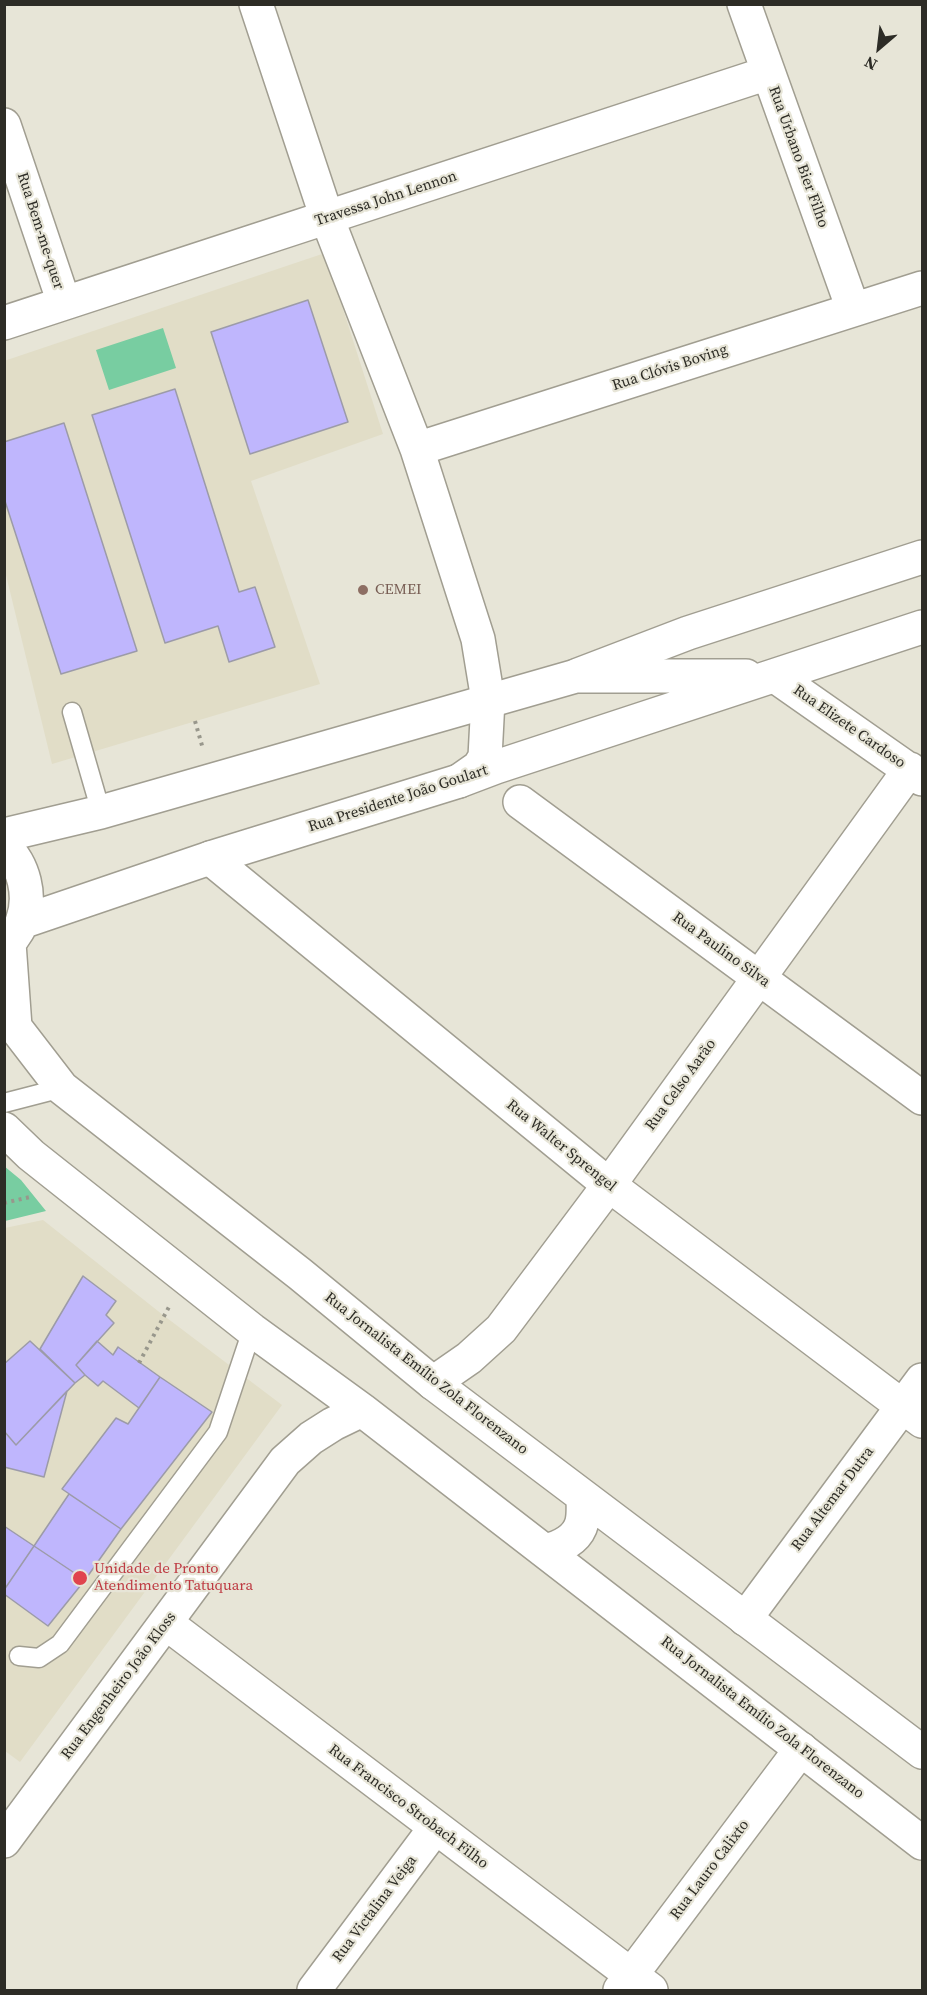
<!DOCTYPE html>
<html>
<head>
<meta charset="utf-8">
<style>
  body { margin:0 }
  #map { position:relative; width:927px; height:1995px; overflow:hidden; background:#e7e5d7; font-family:"Source Serif 4",serif }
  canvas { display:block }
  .frame { position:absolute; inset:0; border:6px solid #2d2c26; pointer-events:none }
  .north { position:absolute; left:849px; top:18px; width:60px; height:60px; -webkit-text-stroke:4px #e7e5d7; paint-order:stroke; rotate:208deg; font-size:16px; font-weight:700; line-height:24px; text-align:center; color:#2d2c26 }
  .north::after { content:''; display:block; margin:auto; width:21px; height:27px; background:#2d2c26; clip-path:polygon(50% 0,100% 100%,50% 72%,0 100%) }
</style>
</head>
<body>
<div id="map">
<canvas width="927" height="1995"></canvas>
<div class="frame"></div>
<div class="north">N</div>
</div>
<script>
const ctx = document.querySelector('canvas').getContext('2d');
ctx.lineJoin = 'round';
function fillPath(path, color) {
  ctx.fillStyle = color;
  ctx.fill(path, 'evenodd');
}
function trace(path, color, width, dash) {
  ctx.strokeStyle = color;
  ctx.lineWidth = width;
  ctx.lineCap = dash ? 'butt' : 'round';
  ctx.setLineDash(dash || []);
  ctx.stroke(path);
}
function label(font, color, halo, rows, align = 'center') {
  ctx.font = font + ' "Source Serif 4",serif';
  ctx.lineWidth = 4.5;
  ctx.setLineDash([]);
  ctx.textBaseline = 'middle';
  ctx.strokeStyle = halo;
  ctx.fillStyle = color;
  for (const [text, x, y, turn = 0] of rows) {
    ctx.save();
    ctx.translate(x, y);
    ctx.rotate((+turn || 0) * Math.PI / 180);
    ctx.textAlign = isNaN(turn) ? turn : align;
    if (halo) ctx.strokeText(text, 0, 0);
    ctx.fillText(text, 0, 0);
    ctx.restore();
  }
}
const built = new Path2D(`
  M 325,253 L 383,434 L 251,481 L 320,684 L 52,764 L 5,571 L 4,361 Z
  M 43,1220 L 163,1315 L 282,1405 L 20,1762 L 5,1751 L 5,1228 Z`);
const green = new Path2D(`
  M 163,328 L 176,368 L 109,390 L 96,350 Z
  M 4,1166 L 21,1180 L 46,1211 L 5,1221 Z`);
const building = new Path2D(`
  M 308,300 L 348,422 L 250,454 L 211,332 Z
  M 175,389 L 239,592 L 255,587 L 275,647 L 229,662 L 218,626 L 165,643 L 92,415 Z
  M 64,423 L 137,651 L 61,674 L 4,498 L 4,442 Z
  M 83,1276 L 116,1301 L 106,1315 L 114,1323 L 76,1365 L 85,1375 L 75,1383 L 40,1349 Z
  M 30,1341 L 75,1383 L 16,1445 L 4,1431 L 4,1364 Z
  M 97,1341 L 113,1355 L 118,1347 L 160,1377 L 139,1408 L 103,1381 L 98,1386 L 85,1375 L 76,1365 Z
  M 160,1377 L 212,1412 L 121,1529 L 62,1489 L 116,1418 L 128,1424 Z
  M 67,1391 L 44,1477 L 4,1467 L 4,1431 L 16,1445 Z
  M 69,1494 L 121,1529 L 85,1580 L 34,1546 Z
  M 4,1526 L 34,1546 L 4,1590 Z
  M 34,1546 L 85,1580 L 48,1626 L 4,1594 L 4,1590 Z`);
const path = new Path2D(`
  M 195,721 L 203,749
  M 4,1203 L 30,1197
  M 139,1363 L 170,1305`);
const lane = new Path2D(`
  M 72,712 L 101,812
  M 4,1103 L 62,1088
  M 19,1656 L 39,1658 L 60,1644 L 218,1432 L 252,1330`);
const street = new Path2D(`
  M 256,4 L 327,218 L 417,449 L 478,639 L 488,700 L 485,757 L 479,767 L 459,781
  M 744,4 L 853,309
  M 4,125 L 64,303
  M 4,323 L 768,73
  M 417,449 L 922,288
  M 578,675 L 688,633 L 922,557
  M 775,676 L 922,779
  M 520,802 L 922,1098
  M 210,858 L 609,1185 L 922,1421
  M 433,1383 L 469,1358 L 501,1329 L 609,1185 L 910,769
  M 745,1619 L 922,1380
  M 166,1623 L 651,1990
  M 314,1990 L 435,1828
  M 620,1990 L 801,1749`);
const secondary = new Path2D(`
  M 4,835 L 101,812 L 576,676 L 746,676
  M 4,846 C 24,865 32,896 22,922 C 20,928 15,934 12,939
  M 22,922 L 210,858 L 459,781 L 496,767 L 922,627
  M 9,943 L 15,1027 L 62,1088 L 300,1274 L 433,1383 L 922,1752
  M 4,1129 L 31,1155 L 252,1330 L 362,1410 L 922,1843
  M 545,1551 C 561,1547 578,1539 582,1522 C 584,1514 583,1504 583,1497
  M 4,1841 L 285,1461 L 311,1438 L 333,1424 L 362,1410`);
const markers = [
  [363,590,6,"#8d6e63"],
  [80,1578,8,"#e0444e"]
];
const streetNames = [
  ["Rua Urbano Bier Filho",798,157,70],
  ["Travessa John Lennon",386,199,-18],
  ["Rua Bem-me-quer",40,231,72],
  ["Rua Clóvis Boving",670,368,-18],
  ["Rua Elizete Cardoso",849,727,35],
  ["Rua Presidente João Goulart",398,799,-18],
  ["Rua Paulino Silva",721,950,36],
  ["Rua Celso Aarão",681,1085,-54],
  ["Rua Walter Sprengel",561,1146,39],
  ["Rua Jornalista Emílio Zola Florenzano",426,1374,38],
  ["Rua Altemar Dutra",833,1499,-53],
  ["Rua Engenheiro João Kloss",119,1686,-53],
  ["Rua Jornalista Emílio Zola Florenzano",762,1718,38],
  ["Rua Francisco Strobach Filho",408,1807,37],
  ["Rua Lauro Calixto",710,1870,-53],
  ["Rua Victalina Veiga",375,1909,-53]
];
const educationNames = [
  ["CEMEI",375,590]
];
const healthNames = [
  ["Unidade de Pronto",94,1569],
  ["Atendimento Tatuquara",94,1586]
];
fillPath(built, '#e1ddc7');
fillPath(green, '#78cda1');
fillPath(building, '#bfb6fd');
trace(building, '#9c9ba8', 1.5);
trace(lane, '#a19e91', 21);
trace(street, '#a19e91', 36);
trace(secondary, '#a19e91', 36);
trace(path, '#98978c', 4, [3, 4.5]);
trace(lane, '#fff', 18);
trace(street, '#fff', 33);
trace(secondary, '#fff', 33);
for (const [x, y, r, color] of markers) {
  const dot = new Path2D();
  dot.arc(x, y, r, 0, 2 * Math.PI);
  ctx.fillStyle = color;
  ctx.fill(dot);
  trace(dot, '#e7e5d7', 2);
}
label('15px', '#2d2c26', '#e7e5d7', streetNames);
label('15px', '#785e54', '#e7e5d7', educationNames, 'left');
label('15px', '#be3a42', '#e7e5d7', healthNames, 'left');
</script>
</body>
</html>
